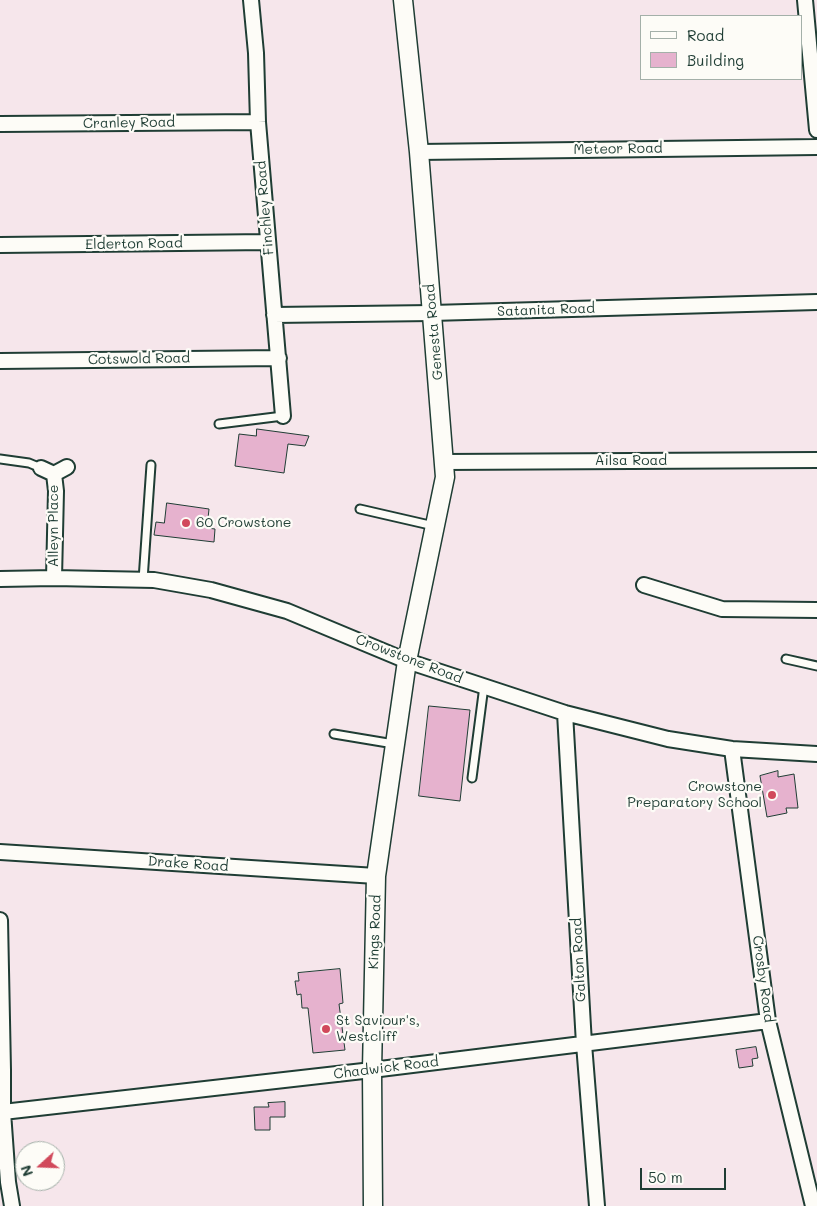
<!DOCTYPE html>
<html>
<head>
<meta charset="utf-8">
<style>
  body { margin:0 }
  #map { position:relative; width:817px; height:1206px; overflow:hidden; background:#f6e6eb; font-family:Mali,sans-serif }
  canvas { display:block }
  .legend { position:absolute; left:640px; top:15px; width:162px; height:65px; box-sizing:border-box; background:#fdfcf7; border:1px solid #a4b0a9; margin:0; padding:6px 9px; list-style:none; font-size:15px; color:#1f3d34 }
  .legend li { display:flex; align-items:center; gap:10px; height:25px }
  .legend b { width:25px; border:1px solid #a4b0a9 }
  .north { position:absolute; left:15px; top:1141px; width:50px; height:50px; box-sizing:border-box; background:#fdfcf7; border:1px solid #a4b0a9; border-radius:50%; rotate:250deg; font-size:14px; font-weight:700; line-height:20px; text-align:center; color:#1f3d34 }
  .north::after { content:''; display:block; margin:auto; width:18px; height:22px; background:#d1495b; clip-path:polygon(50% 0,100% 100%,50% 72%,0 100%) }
  .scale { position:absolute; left:640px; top:1168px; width:86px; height:22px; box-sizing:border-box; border:2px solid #1f3d34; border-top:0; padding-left:6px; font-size:15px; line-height:18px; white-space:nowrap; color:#1f3d34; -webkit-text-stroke:4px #fdfcf7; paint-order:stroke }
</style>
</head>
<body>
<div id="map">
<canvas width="817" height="1206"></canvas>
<ul class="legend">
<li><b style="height:6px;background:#fdfcf7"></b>Road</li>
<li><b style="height:14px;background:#e6b2ce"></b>Building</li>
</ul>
<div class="north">N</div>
<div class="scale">50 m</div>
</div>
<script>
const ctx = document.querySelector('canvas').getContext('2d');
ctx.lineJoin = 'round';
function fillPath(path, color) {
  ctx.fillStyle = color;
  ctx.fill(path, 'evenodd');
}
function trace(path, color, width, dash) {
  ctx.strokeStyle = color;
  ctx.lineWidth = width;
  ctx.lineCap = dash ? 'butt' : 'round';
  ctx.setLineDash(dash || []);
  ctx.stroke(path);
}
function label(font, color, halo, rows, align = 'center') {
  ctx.font = font + ' Mali,sans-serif';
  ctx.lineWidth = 4.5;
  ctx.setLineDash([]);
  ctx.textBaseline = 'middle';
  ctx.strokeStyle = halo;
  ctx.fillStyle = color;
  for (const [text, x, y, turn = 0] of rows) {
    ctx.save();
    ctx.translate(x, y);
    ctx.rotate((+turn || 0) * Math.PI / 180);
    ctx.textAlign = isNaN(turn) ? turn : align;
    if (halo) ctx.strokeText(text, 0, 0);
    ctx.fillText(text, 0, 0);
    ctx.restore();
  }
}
const building = new Path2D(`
  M 257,429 L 309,436 L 305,446 L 288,444 L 284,473 L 235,466 L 239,434 L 256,436 Z
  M 167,503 L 209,509 L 207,528 L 215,529 L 214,542 L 154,535 L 156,522 L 164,523 Z
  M 429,706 L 470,710 L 460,801 L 419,796 Z
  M 778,771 L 778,777 L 794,774 L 798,808 L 786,808 L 787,813 L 767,817 L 760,776 Z
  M 340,969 L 343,1003 L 339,1004 L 345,1050 L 313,1053 L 308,1008 L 302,1008 L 301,994 L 297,995 L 295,981 L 299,981 L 298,973 Z
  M 756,1047 L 758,1058 L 752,1059 L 753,1066 L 739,1068 L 736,1050 Z
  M 285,1102 L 285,1117 L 270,1117 L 270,1130 L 255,1130 L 254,1107 L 269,1107 L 268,1103 Z`);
const service = new Path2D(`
  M 219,424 L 283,416
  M 0,459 L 29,463 L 41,468
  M 360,509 L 434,526
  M 143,580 L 151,465
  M 786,659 L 817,666
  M 334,734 L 394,744
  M 472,778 L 484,686`);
const minor = new Path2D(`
  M 251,0 L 256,53 L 258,122 L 283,416
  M 805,0 L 817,130
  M 0,124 L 258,122
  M 419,152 L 817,147
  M 0,245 L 268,242
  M 274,315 L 432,313 L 817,302
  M 0,361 L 279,358
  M 444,462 L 817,460
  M 41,468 L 54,474 L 56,491 L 54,578
  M 54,474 L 67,467
  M 0,579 L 54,578 L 154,580 L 211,590 L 287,611 L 407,661 L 565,713 L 668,739 L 732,749 L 817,754
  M 644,585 L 722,609 L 817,610
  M 565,713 L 584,1044 L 597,1206
  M 732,749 L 768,1021 L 813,1206
  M 0,852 L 376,876
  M 0,920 L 3,1070 L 3,1112 L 8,1182 L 12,1206
  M 3,1112 L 372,1070 L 768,1021`);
const tertiary = new Path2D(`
  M 373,1206 L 372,1070 L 376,876 L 407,661 L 445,477 L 419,152 L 403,0`);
const markers = [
  [186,523,5,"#d1495b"],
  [772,795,5,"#d1495b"],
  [326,1029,5,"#d1495b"]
];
const streetNames = [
  ["Cranley Road",129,123,-1],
  ["Meteor Road",618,149,-1],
  ["Finchley Road",265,208,-95],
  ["Elderton Road",134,244,-1],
  ["Satanita Road",546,310,-2],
  ["Genesta Road",434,332,-95],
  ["Cotswold Road",139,359,-1],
  ["Ailsa Road",631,461],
  ["Alleyn Place",54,526,-90],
  ["Crowstone Road",409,659,21],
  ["Drake Road",188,864,4],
  ["Kings Road",375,932,-88],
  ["Galton Road",579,960,-93],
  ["Crosby Road",763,979,82],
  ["Chadwick Road",386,1068,-7]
];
const poiNames = [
  ["60 Crowstone",196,523],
  ["Crowstone",762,787,"right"],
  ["Preparatory School",762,803,"right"],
  ["St Saviour's,",336,1021],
  ["Westcliff",336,1037]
];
fillPath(building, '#e6b2ce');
trace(building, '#1f3d34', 1);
trace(service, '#1f3d34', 11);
trace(minor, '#1f3d34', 18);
trace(tertiary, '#1f3d34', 21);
trace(service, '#fdfcf7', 7);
trace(minor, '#fdfcf7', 14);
trace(tertiary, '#fdfcf7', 18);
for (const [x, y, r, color] of markers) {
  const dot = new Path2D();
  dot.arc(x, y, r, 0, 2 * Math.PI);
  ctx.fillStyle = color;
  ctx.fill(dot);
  trace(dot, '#fdfcf7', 2);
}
label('14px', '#1f3d34', '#fdfcf7', streetNames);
label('14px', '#1f3d34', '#fdfcf7', poiNames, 'left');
</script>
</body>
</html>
